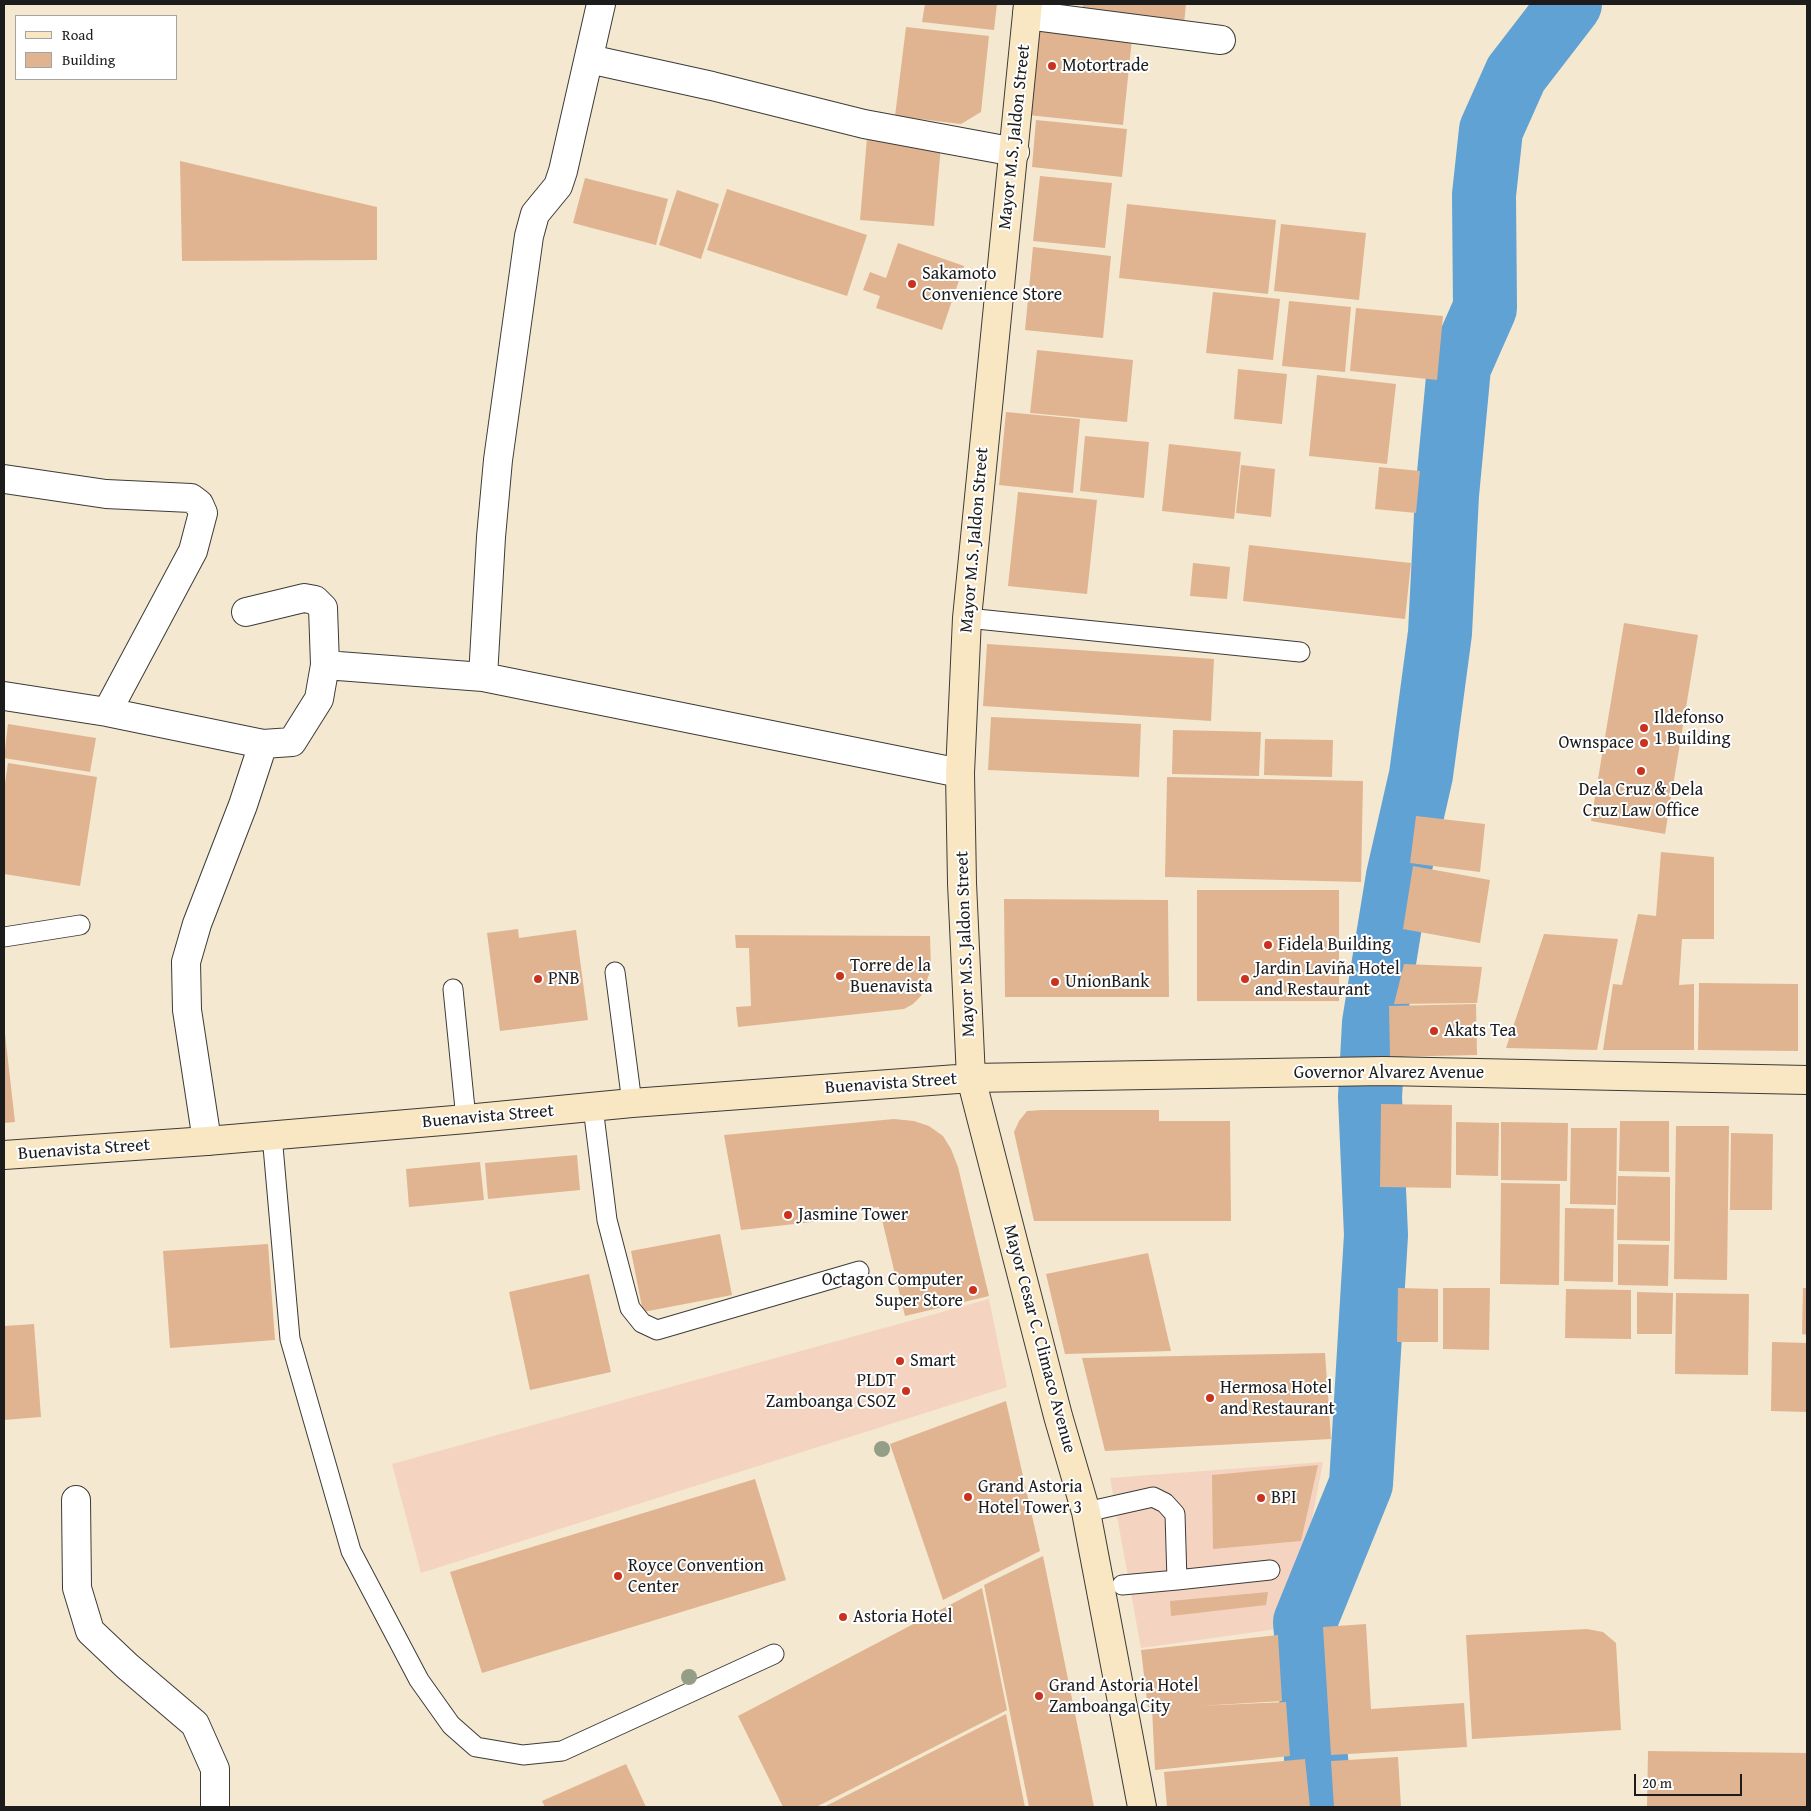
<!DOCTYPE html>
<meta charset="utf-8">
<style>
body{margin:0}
#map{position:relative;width:1811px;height:1811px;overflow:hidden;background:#f4e8d0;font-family:"Gentium Book Plus",serif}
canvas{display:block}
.frame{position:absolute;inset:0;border:5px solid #1c1c1c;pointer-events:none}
.legend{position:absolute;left:15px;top:15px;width:162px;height:65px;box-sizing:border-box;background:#fff;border:1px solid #a4a4a4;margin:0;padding:6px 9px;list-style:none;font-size:15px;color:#1c1c1c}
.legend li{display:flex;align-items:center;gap:10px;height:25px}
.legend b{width:25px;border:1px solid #a4a4a4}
.scale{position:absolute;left:1634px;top:1774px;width:108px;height:22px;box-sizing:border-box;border:2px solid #1c1c1c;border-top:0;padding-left:6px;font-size:15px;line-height:18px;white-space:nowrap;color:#1c1c1c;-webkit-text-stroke:4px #fff;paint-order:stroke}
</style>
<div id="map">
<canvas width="1811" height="1811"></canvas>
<div class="frame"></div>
<ul class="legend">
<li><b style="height:6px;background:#f9e7c3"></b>Road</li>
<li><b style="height:14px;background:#e0b490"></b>Building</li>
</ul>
<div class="scale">20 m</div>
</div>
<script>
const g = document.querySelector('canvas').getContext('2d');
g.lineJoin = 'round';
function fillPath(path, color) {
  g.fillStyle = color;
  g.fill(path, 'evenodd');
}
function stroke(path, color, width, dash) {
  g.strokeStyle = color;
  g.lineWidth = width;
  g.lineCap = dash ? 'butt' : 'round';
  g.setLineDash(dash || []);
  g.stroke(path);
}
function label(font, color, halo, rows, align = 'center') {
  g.font = font + ' "Gentium Book Plus",serif';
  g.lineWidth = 4;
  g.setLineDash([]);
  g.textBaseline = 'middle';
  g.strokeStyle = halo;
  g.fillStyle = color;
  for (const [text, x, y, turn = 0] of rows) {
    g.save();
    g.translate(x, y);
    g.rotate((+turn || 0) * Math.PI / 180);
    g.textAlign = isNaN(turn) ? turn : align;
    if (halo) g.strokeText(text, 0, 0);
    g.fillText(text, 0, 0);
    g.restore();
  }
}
const built = new Path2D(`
 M989 1299 1007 1387 421 1573 392 1464Z
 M1323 1462 1291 1627 1141 1648 1110 1478Z`);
const river = new Path2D(`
 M1320 1807 1305 1622 1361 1484 1376 1235 1370 1097 1374 1023 1398 876 1421 775 1440 633 1447 495 1459 367 1485 308 1484 195 1491 130 1516 74 1570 4`);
const building = new Path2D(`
 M925 4H997L994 30 922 22Z
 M1083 4H1186L1184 24 1082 12Z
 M906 27 989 36 981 112 961 124 895 116Z
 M1036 29 1132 39 1123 125 1028 115Z
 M1036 120 1127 129 1122 177 1032 167Z
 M867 138 941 145 934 226 860 220Z
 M180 161 377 207V260L182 261Z
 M1040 176 1112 183 1105 248 1033 241Z
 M585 178 668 199 656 245 573 223Z
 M727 189 867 235 847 296 707 250Z
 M677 190 719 204 701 259 659 245Z
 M1127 204 1276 220 1268 294 1119 278Z
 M1281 224 1366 233 1359 300 1274 291Z
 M898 243 964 266 942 330 876 308 880 296 863 290 870 272 886 278Z
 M1033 247 1111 256 1103 338 1025 330Z
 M1213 292 1280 299 1273 360 1206 353Z
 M1289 301 1351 307 1345 372 1282 366Z
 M1356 308 1443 316 1437 380 1350 371Z
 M1037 350 1133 360 1127 422 1030 413Z
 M1238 369 1287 374 1282 424 1234 419Z
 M1317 375 1396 384 1387 464 1309 456Z
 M1006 412 1080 419 1073 493 999 485Z
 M1085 436 1149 442 1144 498 1080 491Z
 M1169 444 1241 452 1234 519 1162 511Z
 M1241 465 1275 469 1271 517 1236 513Z
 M1379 467 1420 471 1416 513 1375 509Z
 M1018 492 1097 500 1087 594 1008 586Z
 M1249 545 1411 563 1405 619 1243 601Z
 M1193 563 1230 567 1227 599 1190 596Z
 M1624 623 1698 635 1665 834 1591 821Z
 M987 644 1214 659 1211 721 983 706Z
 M991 717 1141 724 1139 777 988 770Z
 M8 724 96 738 90 772 4 758Z
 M1173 730 1261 732 1259 776 1172 774Z
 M1265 739 1333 740 1332 777 1264 775Z
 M8 763 97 777 80 886 4 874V790Z
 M1167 777 1363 781 1361 882 1165 877Z
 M1416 816 1485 824 1480 872 1410 863Z
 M1661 852 1714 857V939H1682L1679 985 1694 984V1050H1603L1613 984 1622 985 1638 914 1656 916Z
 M1413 866 1490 880 1480 943 1403 929Z
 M1197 890H1339V1001H1197Z
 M1004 899 1168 900 1169 997H1005Z
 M518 929 519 938 576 930 588 1020 500 1031 487 933Z
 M1544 934 1618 939 1597 1050 1506 1048Z
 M735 935 930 936 931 969 921 996 913 1004 904 1009 738 1027 736 1007 751 1006 749 948H736Z
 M1404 964 1482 967 1477 1003 1394 1004Z
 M1699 983 1798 984V1051L1698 1050Z
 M1476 1004 1477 1055 1390 1057 1389 1006Z
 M4 1034H5L15 1122 4 1123Z
 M1381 1104 1452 1105 1451 1188 1380 1187Z
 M1042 1110H1159V1121H1230L1231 1221H1034L1014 1132 1019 1121 1027 1111Z
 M894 1119 914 1121 929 1126 943 1136 951 1149 958 1167 989 1296 905 1316 879 1207 839 1211V1219L741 1230 724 1135Z
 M1620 1121H1669V1172L1619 1171Z
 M1456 1122 1499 1123 1498 1176 1456 1175Z
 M1501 1122 1568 1123 1567 1181 1501 1180Z
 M1676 1126H1729L1727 1280 1674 1279Z
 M1571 1128H1617L1616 1205 1570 1204Z
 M1731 1133 1773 1134 1772 1210H1730Z
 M577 1155 580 1190 488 1199 485 1163Z
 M480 1162 484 1200 409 1207 406 1169Z
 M1618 1176 1670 1177V1241L1617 1240Z
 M1501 1183 1560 1184 1559 1285 1500 1284Z
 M1565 1208 1614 1209 1613 1282 1564 1281Z
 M720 1234 732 1295 643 1312 631 1251Z
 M268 1244 275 1340 170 1348 163 1251Z
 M1618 1244 1669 1245 1668 1286 1618 1285Z
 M1148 1253 1171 1351 1065 1354 1046 1274Z
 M589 1274 611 1372 530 1390 509 1292Z
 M1398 1288 1438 1289V1342H1397Z
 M1443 1288H1490L1489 1350 1443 1349Z
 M1803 1288H1807V1335L1802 1334Z
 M1566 1289 1631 1290V1339L1565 1338Z
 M1637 1292 1673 1293 1672 1334H1637Z
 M1676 1293 1749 1294 1748 1375 1675 1374Z
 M34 1324 41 1417 4 1420V1326Z
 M1772 1342 1807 1343V1412L1771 1411Z
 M1325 1353 1331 1439 1105 1451 1082 1358Z
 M1006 1401 1040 1551 943 1600 890 1444Z
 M1318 1465 1301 1541 1213 1549 1212 1475Z
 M755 1479 786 1580 482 1673 450 1572Z
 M1043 1556 1094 1807H1029L984 1585Z
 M982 1588 1007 1710 816 1807H783L738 1716Z
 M1268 1592 1266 1605 1171 1616 1170 1601Z
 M1366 1624 1371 1709 1464 1703 1467 1747 1331 1755 1323 1627Z
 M1587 1629 1603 1632 1616 1643 1621 1730 1472 1739 1466 1635Z
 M1278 1635 1282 1701 1198 1706 1286 1702 1290 1756 1155 1770 1152 1708H1148L1141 1650Z
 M1006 1714 1025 1807H824Z
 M1648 1751 1807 1753V1807H1647Z
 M1398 1757 1401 1807H1334L1331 1761Z
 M1305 1759 1310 1807H1167L1164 1772Z
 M626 1764 646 1807H545L542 1801Z`);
const service = new Path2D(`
 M967 618 1300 652
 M4 937 80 925
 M615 972 632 1103
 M453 989 466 1119
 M593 1107 607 1220 630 1308 642 1323 657 1330 859 1271
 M272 1135 290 1339 351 1551 419 1680 451 1725 476 1747 523 1755 562 1751 774 1654
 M1086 1512 1153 1497 1165 1503 1175 1514 1177 1580 1270 1570
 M1122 1585 1177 1580`);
const minor = new Path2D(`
 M1027 15 1221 40
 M589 59 712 86 864 124 1015 152
 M4 479 106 494 191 498 199 504 203 513 193 551 107 712
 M325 665 483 677 960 773
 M483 677 491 537 498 460 529 236 535 214 558 186 563 171 601 4
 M4 696 107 712 263 744
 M207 1141 187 1010 186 962 197 924 243 805 263 744 292 742 319 699 325 665 323 608 315 600 304 598 246 612
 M76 1500 77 1588 90 1631 127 1666 195 1724 215 1769V1807`);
const secondary = new Path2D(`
 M1028 4 967 618 960 773 962 883 971 1078 1058 1416 1086 1512 1142 1807
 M4 1155 207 1141 466 1119 632 1103 971 1078 1384 1071 1807 1080`);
const trees = [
 [882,1449],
 [689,1677]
];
const markers = [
 [1052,66,5,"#c8321e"],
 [912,284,5,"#c8321e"],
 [1644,728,5,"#c8321e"],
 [1644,743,5,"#c8321e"],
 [1641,771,5,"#c8321e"],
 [1268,945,5,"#c8321e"],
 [840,976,5,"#c8321e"],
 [538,979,5,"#c8321e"],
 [1245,979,5,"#c8321e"],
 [1055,982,5,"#c8321e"],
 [1434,1031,5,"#c8321e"],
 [788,1215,5,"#c8321e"],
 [973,1290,5,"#c8321e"],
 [900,1361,5,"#c8321e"],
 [906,1391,5,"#c8321e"],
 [1210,1398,5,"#c8321e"],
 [968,1497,5,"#c8321e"],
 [1261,1498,5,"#c8321e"],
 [618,1576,5,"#c8321e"],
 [843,1617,5,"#c8321e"],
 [1039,1696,5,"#c8321e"]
];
const poiNames = [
 ["Motortrade",1062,66],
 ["Sakamoto",922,274],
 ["Convenience Store",922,295],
 ["Ildefonso",1654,718],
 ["1 Building",1654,739],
 ["Ownspace",1634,743,"right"],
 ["Dela Cruz & Dela",1641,790,"center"],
 ["Cruz Law Office",1641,811,"center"],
 ["Fidela Building",1278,945],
 ["Torre de la",850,966],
 ["Buenavista",850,987],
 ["Jardin Laviña Hotel",1255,969],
 ["and Restaurant",1255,990],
 ["PNB",548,979],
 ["UnionBank",1065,982],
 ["Akats Tea",1444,1031],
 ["Jasmine Tower",798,1215],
 ["Octagon Computer",963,1280,"right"],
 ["Super Store",963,1301,"right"],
 ["Smart",910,1361],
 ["PLDT",896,1381,"right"],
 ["Zamboanga CSOZ",896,1402,"right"],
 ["Hermosa Hotel",1220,1388],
 ["and Restaurant",1220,1409],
 ["Grand Astoria",978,1487],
 ["Hotel Tower 3",978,1508],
 ["BPI",1271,1498],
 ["Royce Convention",628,1566],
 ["Center",628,1587],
 ["Astoria Hotel",853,1617],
 ["Grand Astoria Hotel",1049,1686],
 ["Zamboanga City",1049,1707]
];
const streetNames = [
 ["Mayor M.S. Jaldon Street",1015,137,-84],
 ["Mayor M.S. Jaldon Street",975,540,-85],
 ["Mayor M.S. Jaldon Street",966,944,-92],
 ["Governor Alvarez Avenue",1389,1073],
 ["Buenavista Street",891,1084,-4],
 ["Buenavista Street",488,1117,-5],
 ["Buenavista Street",84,1150,-4],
 ["Mayor Cesar C. Climaco Avenue",1039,1339,75]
];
fillPath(built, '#f5d3c1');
stroke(river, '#60a2d4', 64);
fillPath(building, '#e0b490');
stroke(service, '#3c3b37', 21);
stroke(minor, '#3c3b37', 30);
stroke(secondary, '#3c3b37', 30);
stroke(service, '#fff', 19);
stroke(minor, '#fff', 28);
stroke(secondary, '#f9e7c3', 28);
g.fillStyle = '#949d85';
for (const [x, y] of trees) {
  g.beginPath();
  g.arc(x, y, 8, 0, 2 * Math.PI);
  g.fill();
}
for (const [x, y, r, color] of markers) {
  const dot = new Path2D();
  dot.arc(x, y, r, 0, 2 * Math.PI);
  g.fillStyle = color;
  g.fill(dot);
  stroke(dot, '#fff', 2);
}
label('18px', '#1c1c1c', '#fff', poiNames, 'left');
label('18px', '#1c1c1c', '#fff', streetNames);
</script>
